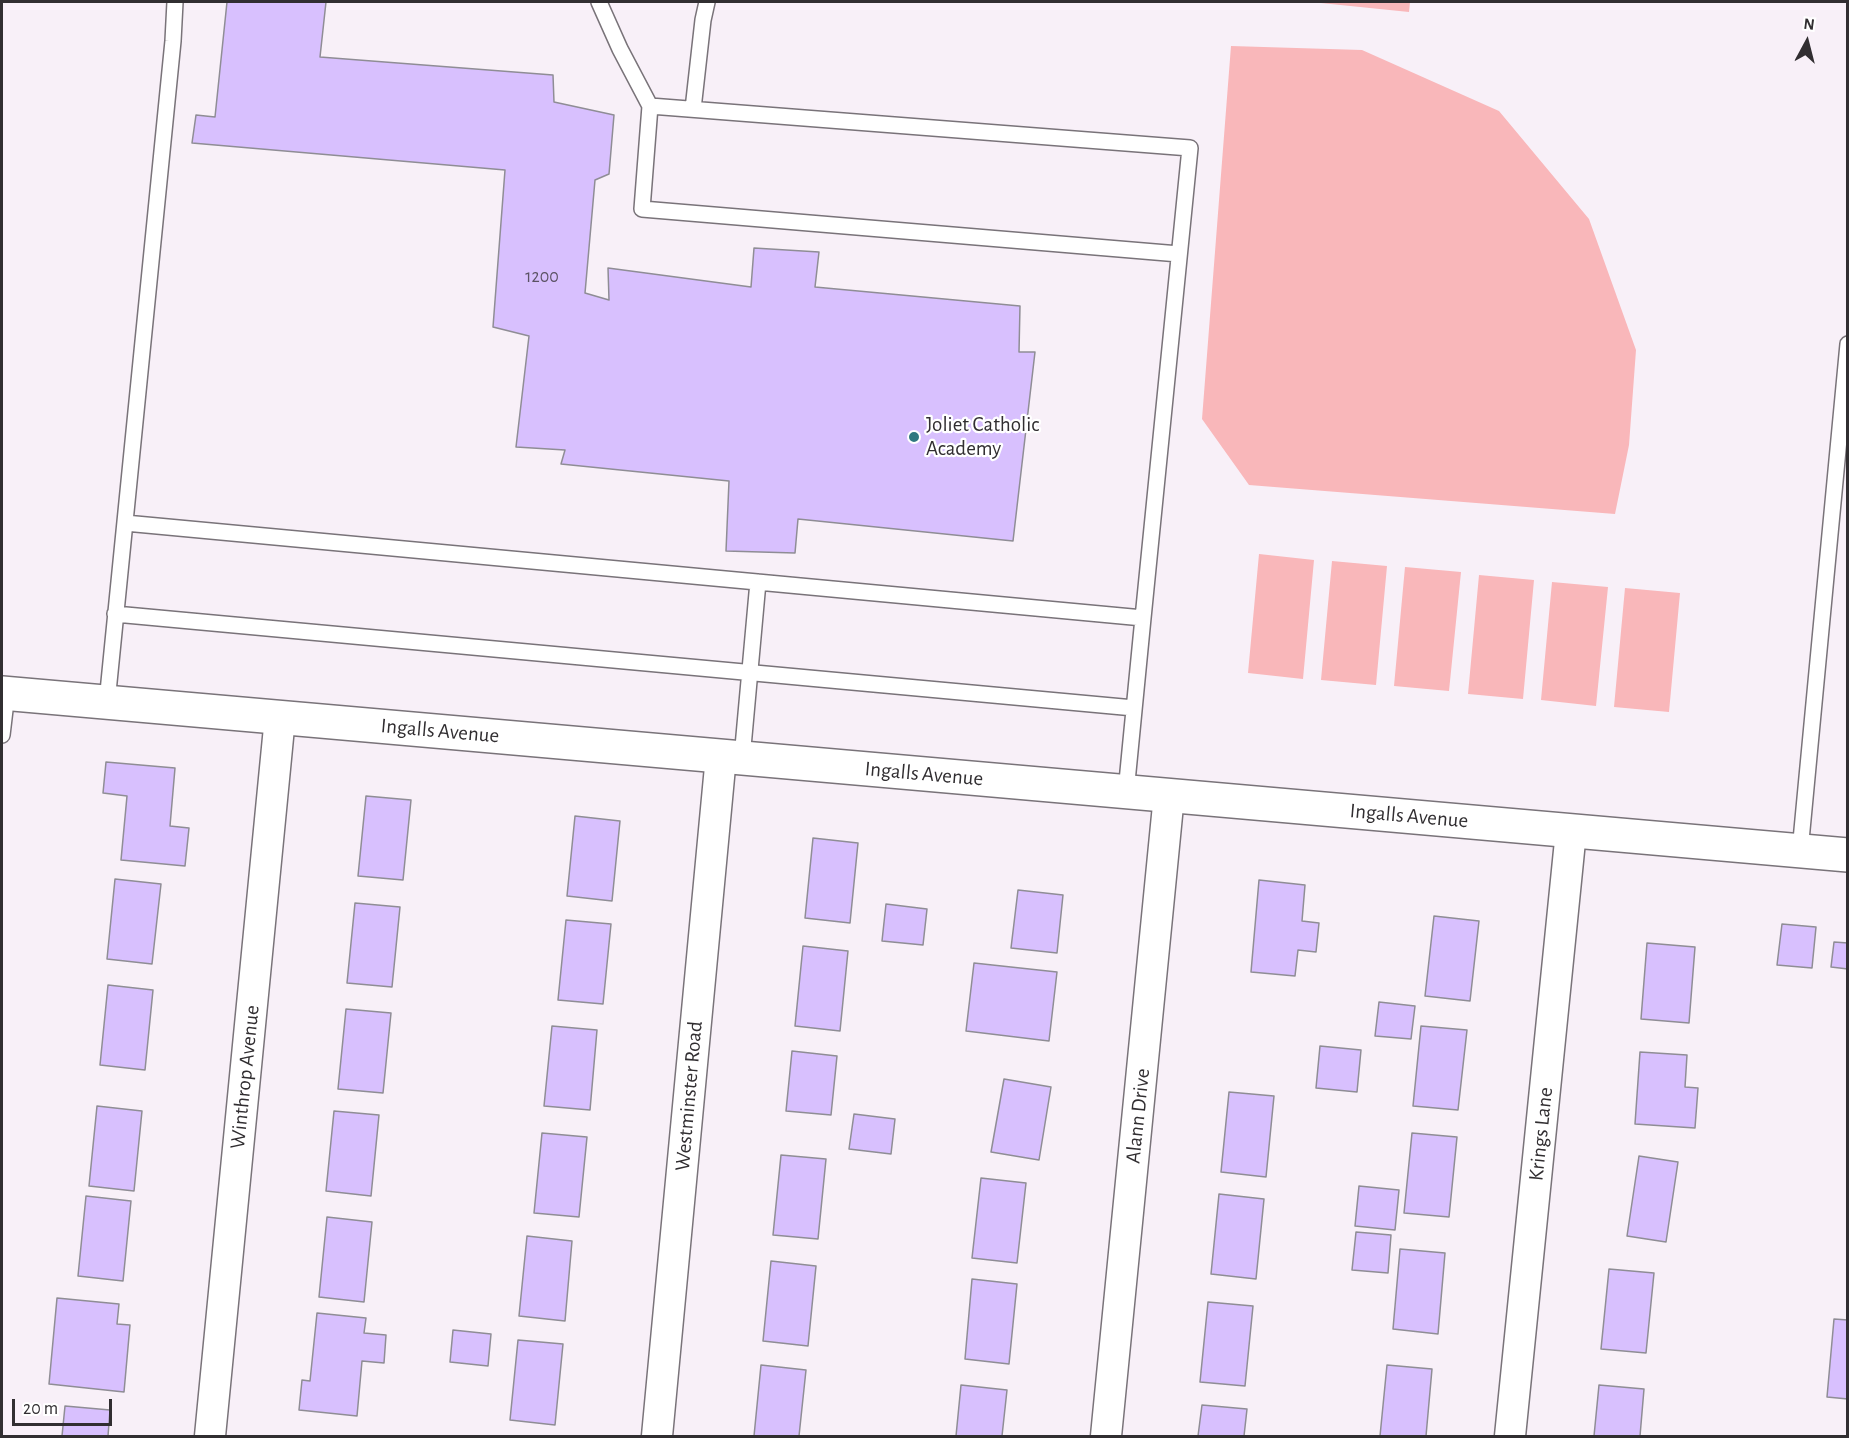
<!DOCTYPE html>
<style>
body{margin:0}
#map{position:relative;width:1849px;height:1438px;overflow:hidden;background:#f8f0f8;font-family:"Alegreya Sans",sans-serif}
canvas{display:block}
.frame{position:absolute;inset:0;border:3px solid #312e31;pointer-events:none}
.north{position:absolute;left:1777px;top:12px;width:60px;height:60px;-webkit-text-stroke:4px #fff;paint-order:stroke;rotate:7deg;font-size:16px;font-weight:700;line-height:24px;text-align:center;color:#312e31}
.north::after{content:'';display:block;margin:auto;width:21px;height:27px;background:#312e31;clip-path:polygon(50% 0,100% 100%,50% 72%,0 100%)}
.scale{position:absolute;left:12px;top:1399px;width:100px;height:27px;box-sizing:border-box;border:3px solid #312e31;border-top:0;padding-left:8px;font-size:18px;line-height:21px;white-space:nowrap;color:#312e31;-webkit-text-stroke:4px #fff;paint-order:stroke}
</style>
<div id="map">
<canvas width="1849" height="1438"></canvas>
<div class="frame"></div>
<div class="north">N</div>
<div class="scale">20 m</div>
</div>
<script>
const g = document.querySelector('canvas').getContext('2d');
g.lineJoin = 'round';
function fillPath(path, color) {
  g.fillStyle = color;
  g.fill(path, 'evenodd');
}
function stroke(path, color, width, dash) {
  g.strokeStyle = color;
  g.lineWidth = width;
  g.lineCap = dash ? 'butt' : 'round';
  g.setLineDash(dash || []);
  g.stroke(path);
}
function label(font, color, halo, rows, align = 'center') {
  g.font = font + ' "Alegreya Sans",sans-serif';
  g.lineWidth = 4.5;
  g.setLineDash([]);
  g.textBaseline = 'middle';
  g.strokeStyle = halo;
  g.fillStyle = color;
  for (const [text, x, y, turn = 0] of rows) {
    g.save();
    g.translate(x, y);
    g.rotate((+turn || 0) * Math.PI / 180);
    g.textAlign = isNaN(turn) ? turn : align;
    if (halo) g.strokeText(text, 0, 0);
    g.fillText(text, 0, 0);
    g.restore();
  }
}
const green = new Path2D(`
 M1311 2H1410L1409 12Z
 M1231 46 1362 50 1499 111 1589 219 1636 350 1629 445 1615 514 1249 485 1202 419Z
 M1259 554 1314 560 1303 679 1248 673Z
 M1332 561 1387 566 1376 685 1321 680Z
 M1405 567 1461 572 1449 691 1394 686Z
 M1479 575 1534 580 1523 699 1468 694Z
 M1552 582 1608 587 1596 706 1541 700Z
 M1625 588 1680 593 1669 712 1614 707Z`);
const building = new Path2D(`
 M227 2H326L320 57 553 75 554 102 614 115 609 174 595 180 585 293 609 300 608 268 751 287 754 248 819 252 815 287 1020 306 1019 352H1035L1013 541 798 519 795 553 726 551 729 481 561 464 565 450 516 447 529 336 493 327 505 170 192 143 196 115 215 117Z
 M106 762 175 768 170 826 189 828 185 866 121 860 127 796 103 793Z
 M366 796 411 800 403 880 358 876Z
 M575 816 620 821 612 901 567 896Z
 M813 838 858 843 850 923 805 918Z
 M115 879 161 884 152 964 107 959Z
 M1259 880 1305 885 1302 921 1319 923 1316 952 1298 950 1295 976 1251 972Z
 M1018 890 1063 895 1057 953 1011 948Z
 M355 903 400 907 392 987 347 983Z
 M886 904 927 909 923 945 882 941Z
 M1434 916 1479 921 1470 1001 1425 996Z
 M566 920 611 924 603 1004 558 1000Z
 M1782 924 1816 927 1812 968 1777 965Z
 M1834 942 1848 943V969L1831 967Z
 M1647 943 1695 947 1689 1023 1641 1019Z
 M803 946 848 951 840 1031 795 1026Z
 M974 963 1057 972 1049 1041 966 1031Z
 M108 985 153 990 145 1070 100 1065Z
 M1379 1002 1415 1006 1411 1039 1375 1036Z
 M346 1009 391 1013 383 1093 338 1089Z
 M552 1026 597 1030 590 1110 544 1106Z
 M1421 1026 1467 1030 1458 1110 1413 1106Z
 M1320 1046 1361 1050 1357 1092 1316 1088Z
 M792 1051 837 1056 831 1115 786 1111Z
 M1640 1052 1687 1055 1685 1087 1698 1088 1695 1128 1635 1124Z
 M1004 1079 1051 1087 1039 1160 991 1152Z
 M1229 1092 1274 1096 1266 1177 1221 1172Z
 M97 1106 142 1111 134 1191 89 1186Z
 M334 1111 379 1115 371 1196 326 1191Z
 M854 1114 895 1119 891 1154 849 1149Z
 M542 1133 587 1137 579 1217 534 1213Z
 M1412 1133 1457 1137 1449 1217 1404 1213Z
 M781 1155 826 1159 818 1239 773 1235Z
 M1639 1156 1678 1162 1666 1242 1627 1236Z
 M981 1178 1026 1183 1017 1263 972 1258Z
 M1359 1186 1399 1190 1395 1230 1355 1226Z
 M1219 1194 1264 1199 1256 1279 1211 1274Z
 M86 1196 131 1201 123 1281 78 1276Z
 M327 1217 372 1222 364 1302 319 1297Z
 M1356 1232 1391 1235 1388 1273 1352 1270Z
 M527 1236 572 1241 565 1321 519 1316Z
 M1400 1249 1445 1253 1438 1334 1393 1329Z
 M771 1261 816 1266 808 1346 763 1341Z
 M1609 1269 1654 1273 1646 1353 1601 1349Z
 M972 1279 1017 1284 1009 1364 965 1359Z
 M57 1298 119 1304 117 1324 130 1325 124 1392 49 1384Z
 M1208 1302 1253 1306 1245 1386 1200 1382Z
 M317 1313 366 1318 364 1333 386 1335 384 1363 362 1361 357 1416 299 1410 302 1380 310 1381Z
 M1834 1319 1848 1320V1399L1827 1397Z
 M453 1330 491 1334 488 1366 450 1362Z
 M518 1340 563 1344 555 1425 510 1420Z
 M761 1365 806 1370 799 1436H754Z
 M1387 1365 1432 1369 1426 1436H1380Z
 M961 1385 1007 1390 1002 1436H956Z
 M1599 1385 1644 1389 1640 1436H1594Z
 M1202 1405 1247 1409 1244 1436H1198Z
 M65 1406 110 1410 108 1436H62Z`);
const service = new Path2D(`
 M599 2 620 49 650 106 1190 148 1143 618
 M650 106 642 209 1179 254
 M693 109 703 20 707 2
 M125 523 1143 618 1126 792
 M115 614 1134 708
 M107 702 173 41 175 2
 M2 735 7 693
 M742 758 758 582
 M1800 851 1848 344`);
const minor = new Path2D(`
 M210 1436 280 717
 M657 1436 721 756
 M1106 1436 1169 795
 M1510 1436 1571 831`);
const tertiary = new Path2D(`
 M2 693 1848 855`);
const markers = [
 [914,437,6,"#2f787f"]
];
const numberNames = [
 ["1200",542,277]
];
const poiNames = [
 ["Joliet Catholic",926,425],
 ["Academy",926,449]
];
const streetNames = [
 ["Ingalls Avenue",440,731,5],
 ["Ingalls Avenue",924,774,5],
 ["Ingalls Avenue",1409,816,5],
 ["Winthrop Avenue",245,1077,-84],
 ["Westminster Road",689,1096,-85],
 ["Alann Drive",1138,1116,-84],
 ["Krings Lane",1541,1134,-84]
];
fillPath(green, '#f9b7ba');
fillPath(building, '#d8c0fe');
stroke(building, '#8f8d95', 1.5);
stroke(service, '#797379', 18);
stroke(minor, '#797379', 33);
stroke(tertiary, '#797379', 36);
stroke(service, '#fff', 15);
stroke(minor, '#fff', 30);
stroke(tertiary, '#fff', 33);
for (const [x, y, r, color] of markers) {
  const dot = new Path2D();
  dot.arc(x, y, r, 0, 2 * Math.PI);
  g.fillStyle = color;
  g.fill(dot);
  stroke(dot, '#fff', 2);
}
label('18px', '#5b5264', null, numberNames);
label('21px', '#312e31', '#fff', poiNames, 'left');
label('21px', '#312e31', '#fff', streetNames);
</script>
